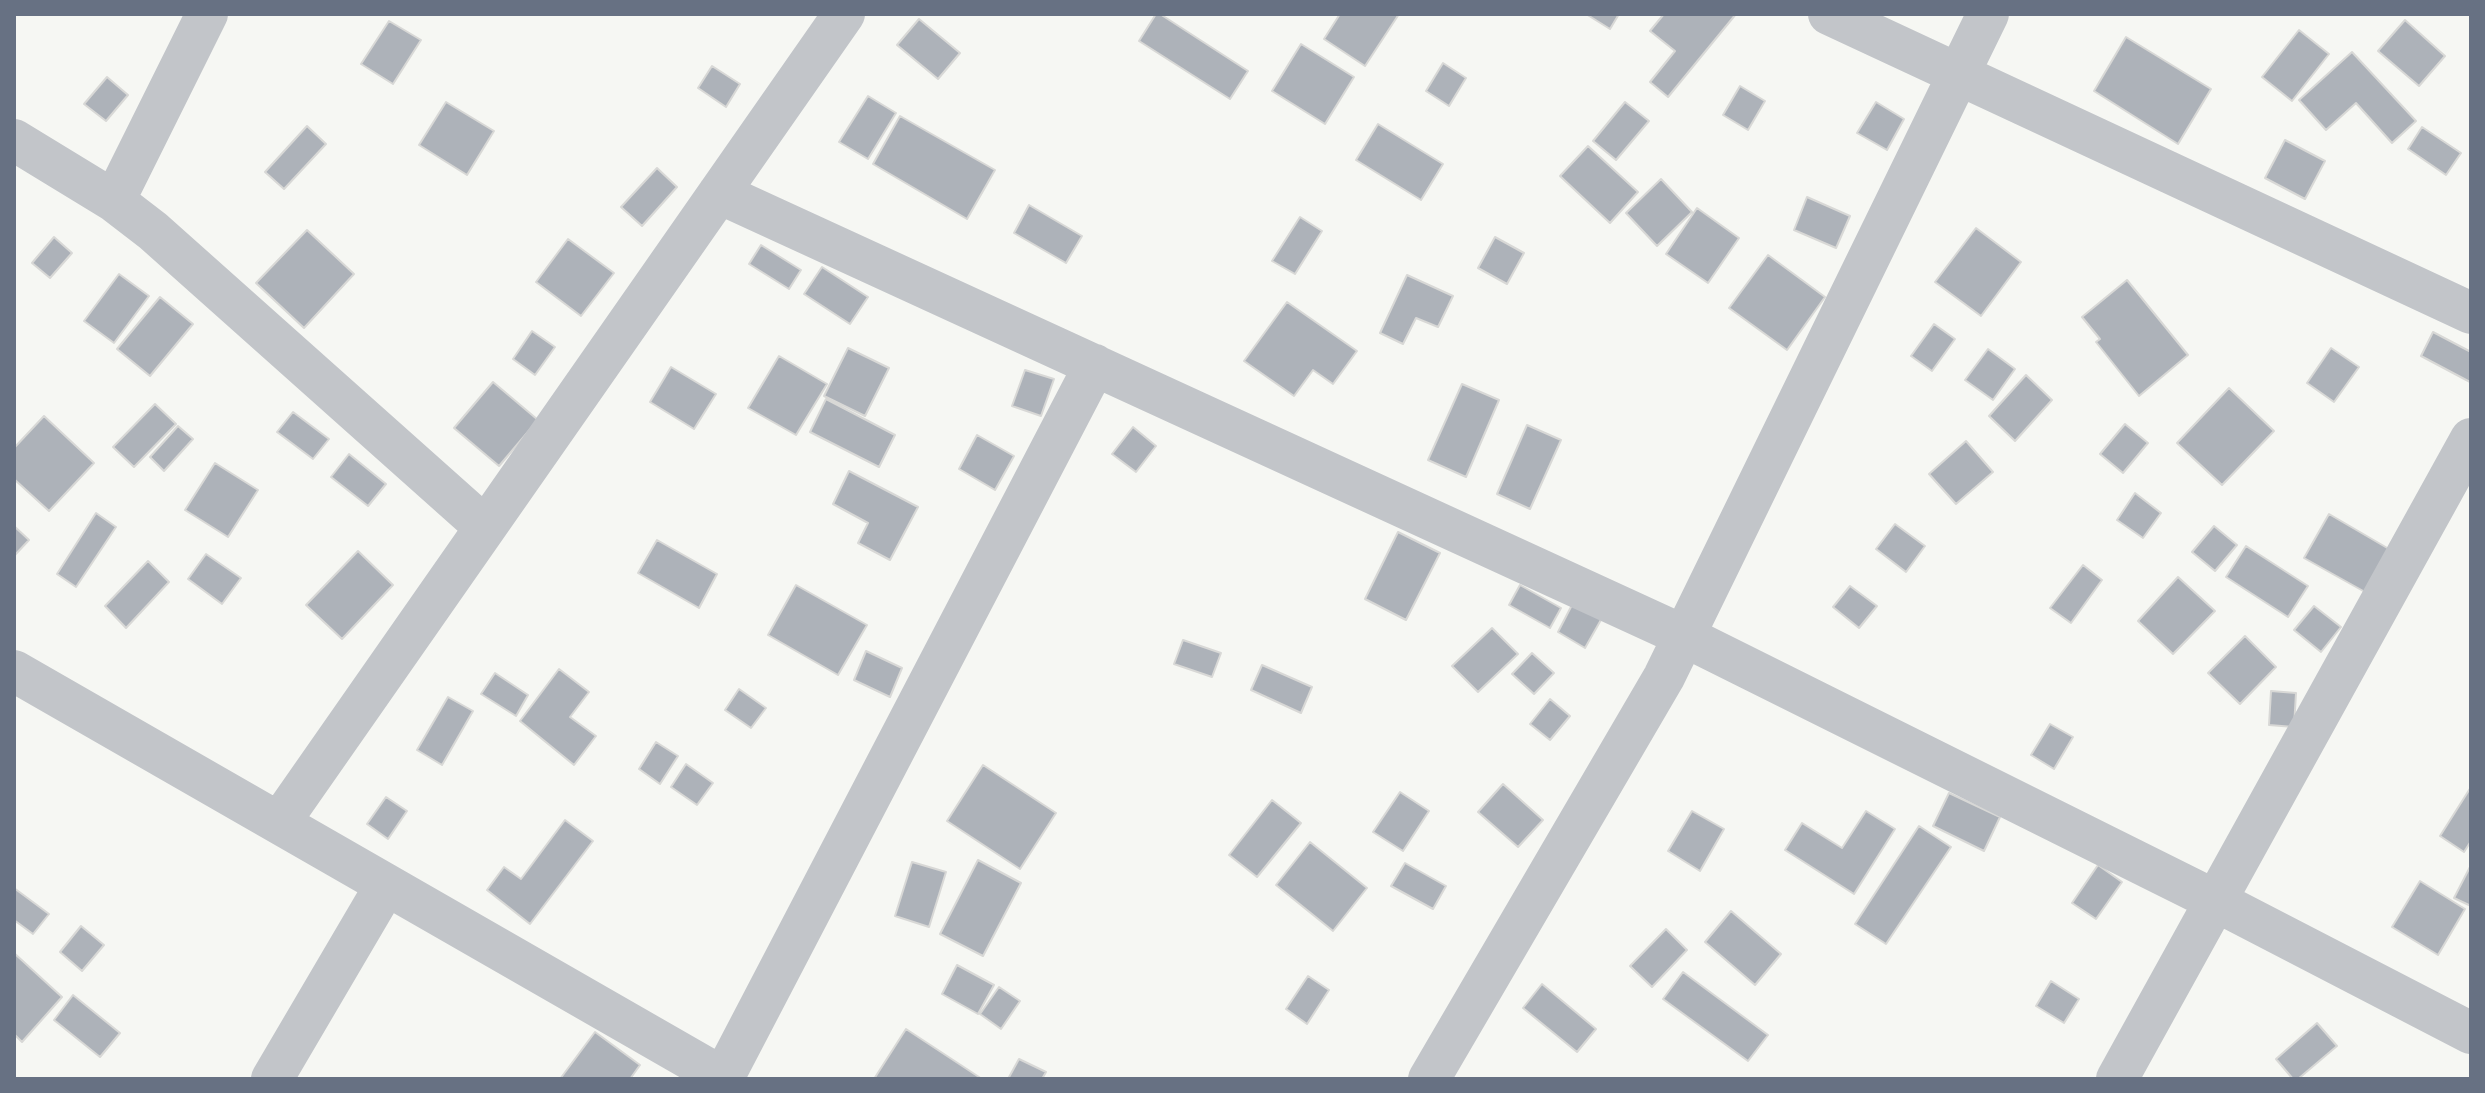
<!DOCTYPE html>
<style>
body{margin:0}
#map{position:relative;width:2485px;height:1093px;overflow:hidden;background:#f6f7f3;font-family:"IBM Plex Sans",sans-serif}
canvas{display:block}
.frame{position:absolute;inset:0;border:16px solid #677183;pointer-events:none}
</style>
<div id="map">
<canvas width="2485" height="1093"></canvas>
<div class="frame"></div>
</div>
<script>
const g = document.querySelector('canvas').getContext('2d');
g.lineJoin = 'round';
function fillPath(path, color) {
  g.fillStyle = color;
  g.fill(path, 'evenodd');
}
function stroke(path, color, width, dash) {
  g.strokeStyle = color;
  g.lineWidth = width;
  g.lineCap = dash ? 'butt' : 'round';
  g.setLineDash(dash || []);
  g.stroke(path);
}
const building = new Path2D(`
 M1156 14H1160L1248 71 1230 99 1139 41Z
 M1340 14H1399L1365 66 1324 39Z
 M1586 14H1619L1610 29Z
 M1664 14H1736L1668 97 1650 82 1675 51 1650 31Z
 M919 19 960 53 938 79 897 45Z
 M2405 20 2445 56 2419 86 2378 51Z
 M389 21 421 40 393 84 361 64Z
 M2299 30 2329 54 2292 101 2262 77Z
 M2126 37 2211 89 2178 144 2094 91Z
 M1301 44 1354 77 1325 124 1272 91Z
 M2352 52 2416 121 2392 143 2356 103 2326 130 2299 100Z
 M1443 63 1466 78 1449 106 1426 91Z
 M712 66 740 84 726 107 698 88Z
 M107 77 128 95 106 121 84 104Z
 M1740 86 1765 101 1748 130 1723 115Z
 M868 96 896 113 868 159 839 142Z
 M446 102 494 131 467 175 419 145Z
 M1625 102 1649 121 1616 160 1593 141Z
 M1876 102 1904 119 1887 150 1857 133Z
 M900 116 995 170 967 219 873 164Z
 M1378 124 1443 164 1421 200 1356 160Z
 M307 126 326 144 284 189 265 172Z
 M2422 127 2461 153 2446 175 2408 149Z
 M2285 140 2325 161 2305 199 2265 178Z
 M1588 146 1638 192 1610 223 1560 176Z
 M657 168 677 187 642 226 621 207Z
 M1661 179 1692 212 1657 246 1626 213Z
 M1807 197 1850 216 1836 248 1794 230Z
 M1029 205 1082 236 1066 263 1014 233Z
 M1697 208 1739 238 1708 283 1666 254Z
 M1300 217 1322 231 1295 274 1272 261Z
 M1976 228 2021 262 1981 316 1935 282Z
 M307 230 354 274 304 328 256 283Z
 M54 237 72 253 50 278 32 263Z
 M1495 237 1524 253 1507 284 1478 268Z
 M568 239 614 273 581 316 536 282Z
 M761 245 801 270 789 289 749 264Z
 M1768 255 1825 297 1787 350 1729 308Z
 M822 267 868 297 850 324 804 294Z
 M119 274 149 296 114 343 84 321Z
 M1407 275 1453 296 1438 327 1416 318 1403 344 1380 333Z
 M2127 280 2188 355 2139 396 2096 342 2100 339 2082 317Z
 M160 297 193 324 150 376 117 349Z
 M1287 302 1357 351 1333 384 1313 370 1294 396 1244 361Z
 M1934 324 1955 339 1932 371 1911 356Z
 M532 331 555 347 535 375 513 359Z
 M2433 332 2471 352 2470 382 2421 356Z
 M848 348 889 368 865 416 824 396Z
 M2331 348 2359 367 2334 402 2307 383Z
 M1988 349 2015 369 1993 400 1965 380Z
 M779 356 827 384 796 435 748 408Z
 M671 367 716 394 694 429 650 402Z
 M1025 370 1054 379 1041 416 1012 406Z
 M2026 375 2052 400 2015 441 1989 416Z
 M493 382 538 420 499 466 454 428Z
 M1462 384 1499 400 1466 477 1428 460Z
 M2229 388 2274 431 2222 485 2177 443Z
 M826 399 895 435 879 467 810 432Z
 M155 404 176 424 134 467 113 447Z
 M293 412 329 439 313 459 277 432Z
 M44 416 94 463 49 511 14 479V448Z
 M2125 424 2148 443 2123 473 2100 454Z
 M1527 425 1561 440 1530 509 1497 494Z
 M178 426 193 439 164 471 150 457Z
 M1133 427 1156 446 1136 472 1112 454Z
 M977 435 1014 456 995 490 959 469Z
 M1966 441 1993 472 1956 504 1929 474Z
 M349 454 386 484 368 506 331 477Z
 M215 463 258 490 228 537 185 510Z
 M849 471 918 507 890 560 858 543 868 523 833 504Z
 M2135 493 2161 513 2143 538 2117 520Z
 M96 513 116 527 76 587 57 574Z
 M2329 514 2389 549 2365 592 2304 558Z
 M1895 524 1925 546 1906 572 1876 549Z
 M14 526 29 540 14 556Z
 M2214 526 2237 545 2215 571 2192 552Z
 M1398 532 1440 553 1406 620 1365 599Z
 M657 540 717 574 699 608 638 573Z
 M2246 546 2308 586 2288 617 2226 577Z
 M358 551 393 585 342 639 306 605Z
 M206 554 241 578 222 604 188 579Z
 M148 561 169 582 126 628 105 606Z
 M2083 565 2102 580 2071 623 2050 608Z
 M2178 577 2215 611 2173 654 2138 621Z
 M796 585 867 625 838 675 768 635Z
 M1520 585 1561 608 1550 628 1509 605Z
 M1850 586 1877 606 1859 628 1833 607Z
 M1573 603 1602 618 1585 648 1558 632Z
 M2314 606 2341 627 2321 652 2294 630Z
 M1492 628 1518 654 1478 692 1452 666Z
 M2245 636 2276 667 2240 704 2208 673Z
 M1183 640 1221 653 1212 677 1174 664Z
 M866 651 902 668 890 697 854 680Z
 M1532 653 1554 673 1534 694 1512 674Z
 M1262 665 1312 687 1301 713 1251 690Z
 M559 669 589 692 570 717 596 736 574 765 520 721Z
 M495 673 528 695 516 716 481 694Z
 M739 689 766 708 751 728 725 710Z
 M2271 691 2296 693 2294 727 2269 725Z
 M448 697 473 711 442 765 417 750Z
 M1550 699 1570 716 1550 740 1530 724Z
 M2050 724 2073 737 2054 769 2031 755Z
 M656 742 678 756 660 784 639 769Z
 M686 764 713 783 697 805 671 787Z
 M983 765 1056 813 1020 869 947 821Z
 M1503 784 1543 820 1518 847 1478 812Z
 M2471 787V841L2464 852 2440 836Z
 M1400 792 1429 811 1403 851 1373 832Z
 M1949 793 2000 817 1984 851 1933 826Z
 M386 797 407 811 388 839 367 824Z
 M1272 800 1301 823 1257 877 1229 855Z
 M1692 811 1724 829 1700 871 1668 851Z
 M1866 811 1895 829 1854 894 1785 850 1802 823 1842 848Z
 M565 820 593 841 530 924 487 890 504 867 521 879Z
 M1919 826 1951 847 1886 944 1855 924Z
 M1310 842 1367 888 1333 931 1276 885Z
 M978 860 1021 883 983 956 940 934Z
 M912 862 946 872 929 927 895 916Z
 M1405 863 1446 886 1433 909 1391 886Z
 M2098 865 2122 882 2096 919 2072 903Z
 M2471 865V906L2454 898Z
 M2420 881 2465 909 2438 955 2392 927Z
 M14 888 49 914 33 934 14 920Z
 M1731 911 1781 954 1755 985 1705 942Z
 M81 926 104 945 82 971 60 952Z
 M1666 929 1687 950 1652 987 1630 966Z
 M14 953 62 997 22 1042 14 1034Z
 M957 965 994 985 978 1014 942 994Z
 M1683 972 1768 1035 1748 1061 1663 999Z
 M1308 976 1329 990 1307 1024 1286 1009Z
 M2051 981 2079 999 2064 1023 2036 1006Z
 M1542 984 1596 1029 1577 1052 1523 1008Z
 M999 987 1020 1001 1001 1029 980 1014Z
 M73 995 120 1033 100 1057 54 1020Z
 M2317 1023 2337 1046 2298 1079H2293L2276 1059Z
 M906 1029 982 1079H874Z
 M595 1032 640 1065 630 1079H560Z
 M1019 1059 1046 1072 1042 1079H1008Z`);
const minor = new Path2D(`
 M1829 14 2471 313
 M14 140 114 201 153 231 485 527
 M719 193 1684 636 2216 901 2471 1033
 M114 201 207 14
 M14 671 725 1079
 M279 823 844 14
 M723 1078 1095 365
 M272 1079 386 885
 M1429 1079 1664 677 1988 14
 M2117 1079 2471 439`);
fillPath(building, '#adb2b9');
stroke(building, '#d8d8d6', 2);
stroke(minor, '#c2c5c9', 42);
</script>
